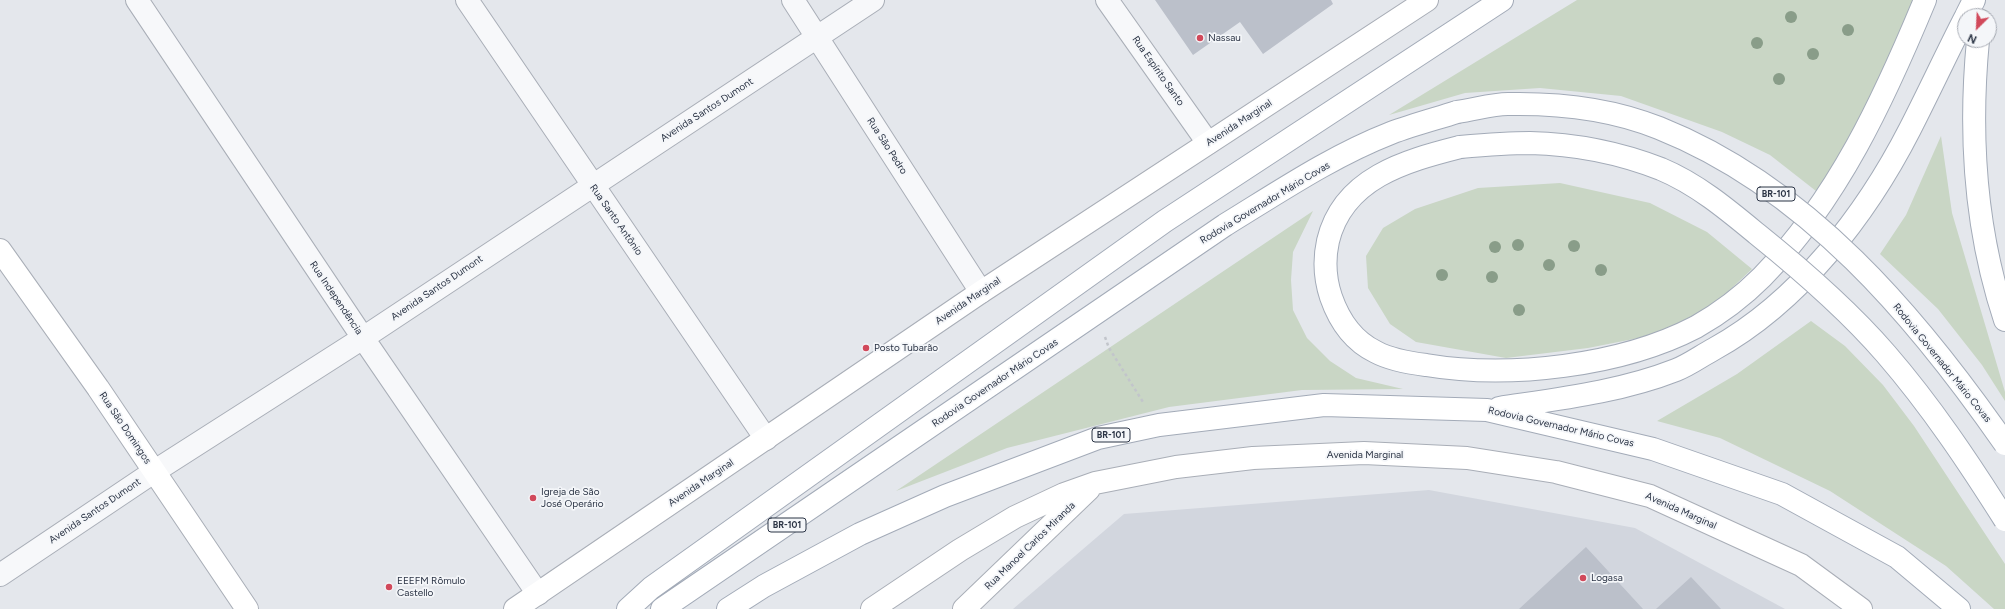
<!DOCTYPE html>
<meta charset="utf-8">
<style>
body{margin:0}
#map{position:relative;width:2005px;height:609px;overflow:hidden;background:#e4e7ec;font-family:Figtree,sans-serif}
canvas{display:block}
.north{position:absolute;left:1957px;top:8px;width:40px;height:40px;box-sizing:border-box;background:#f4f6f9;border:1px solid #a4a8b1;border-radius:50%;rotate:204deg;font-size:11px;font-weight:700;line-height:16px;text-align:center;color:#2b3445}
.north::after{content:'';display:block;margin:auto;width:14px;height:18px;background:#d1495b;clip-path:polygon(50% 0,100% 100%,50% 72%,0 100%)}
</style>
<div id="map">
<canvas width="2005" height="609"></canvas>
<div class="north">N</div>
</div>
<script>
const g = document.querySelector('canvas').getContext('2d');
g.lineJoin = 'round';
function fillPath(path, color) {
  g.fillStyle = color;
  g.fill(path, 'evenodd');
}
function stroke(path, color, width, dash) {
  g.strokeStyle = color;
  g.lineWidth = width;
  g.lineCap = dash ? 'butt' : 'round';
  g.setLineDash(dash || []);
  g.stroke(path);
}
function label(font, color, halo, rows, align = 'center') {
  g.font = font + ' Figtree,sans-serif';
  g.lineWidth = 3.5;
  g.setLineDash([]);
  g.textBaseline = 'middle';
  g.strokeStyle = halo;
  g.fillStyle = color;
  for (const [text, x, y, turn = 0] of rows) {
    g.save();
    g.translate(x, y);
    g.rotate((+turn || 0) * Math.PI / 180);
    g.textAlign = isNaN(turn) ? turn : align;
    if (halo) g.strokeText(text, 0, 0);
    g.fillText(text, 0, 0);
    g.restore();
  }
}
const built = new Path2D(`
 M1429 490 1635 528 1785 609H1013L1124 514Z`);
const green = new Path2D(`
 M1577 0H1915L1839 168 1816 191 1770 155 1722 132 1621 96 1540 88 1465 93 1389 115Z
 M1941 136 1952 213 2005 392V401L1982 365 1938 309 1880 254 1906 215Z
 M1560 183 1650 203 1707 232 1752 269 1716 303 1659 334 1588 348 1506 358 1416 342 1390 324 1368 288 1366 256 1383 228 1415 209 1478 188Z
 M1313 211 1293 252 1291 280 1293 310 1307 338 1330 361 1356 378 1403 389 1302 390 1169 407 1007 448 896 491Z
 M1811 321 1845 346 1883 385 1914 426 2005 564V609H1994L1946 566 1830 491 1720 438 1657 421 1737 374Z`);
const building = new Path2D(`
 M1155 0H1331L1333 4 1263 54 1240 22 1193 55Z
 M1586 547 1643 609H1519Z
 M1691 577 1721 609H1656Z`);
const path = new Path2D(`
 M1105 337 1109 348 1143 402`);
const street = new Path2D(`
 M137 0 363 338 538 594
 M467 0 766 439
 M793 0 981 292
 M1107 0 1208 143
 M0 575 155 471 363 338 873 0`);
const secondary = new Path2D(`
 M0 250 98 388 247 609
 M515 609 981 292 1427 0
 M872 609 960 550 1015 517 1064 494 1095 483 1176 467 1253 458 1364 453 1467 458 1556 472 1650 496 1801 565 1861 609
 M964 609 1089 489`);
const primary = new Path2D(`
 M1966 16 1974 0
 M1978 40C1969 134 1975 230 2005 320
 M1460 147C1405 161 1343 178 1328 241 1324 259 1325 279 1331 297 1339 320 1353 341 1376 352 1391 360 1410 363 1426 365 1509 379 1621 366 1696 327 1719 314 1744 295 1762 277 1838 199 1884 99 1925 0
 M1499 408C1558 399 1620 392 1676 370 1689 365 1701 356 1714 349 1799 302 1866 215 1910 129 1929 92 1946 55 1965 18
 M628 609 651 588 1165 221 1502 0
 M662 609 1225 225C1279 192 1332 156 1391 133 1412 125 1435 119 1457 112
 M728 609 764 586 860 534 945 496 1098 438 1159 425 1324 405 1487 410 1653 449 1782 494 1897 557 1959 609`);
const primaryBridge = new Path2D(`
 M1457 112C1474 110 1491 104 1508 104 1558 103 1612 109 1659 128 1807 187 1916 316 2005 444
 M1460 147C1483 145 1507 143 1530 143 1574 144 1620 153 1661 169 1697 184 1728 210 1757 234 1803 271 1848 310 1886 354 1931 406 1969 463 2005 520`);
const trees = [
 [1791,17],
 [1848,30],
 [1757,43],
 [1813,54],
 [1779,79],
 [1518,245],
 [1574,246],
 [1495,247],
 [1549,265],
 [1601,270],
 [1442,275],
 [1492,277],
 [1519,310]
];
const markers = [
 [1200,38,4,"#d1495b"],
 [866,348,4,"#d1495b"],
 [533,498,4,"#d1495b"],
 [1583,578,4,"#d1495b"],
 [389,587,4,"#d1495b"]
];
const shields = [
 [1776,194,38],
 [1111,435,38],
 [787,525,38]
];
const shieldNames = [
 ["BR-101",1776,194],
 ["BR-101",1111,435],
 ["BR-101",787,525]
];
const poiNames = [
 ["Nassau",1208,38],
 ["Posto Tubarão",874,348],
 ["Igreja de São",541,492],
 ["José Operário",541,504],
 ["Logasa",1591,578],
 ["EEEFM Rômulo",397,581],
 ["Castello",397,593]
];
const streetNames = [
 ["Rua Espírito Santo",1158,71,55],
 ["Avenida Santos Dumont",707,110,-33],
 ["Avenida Marginal",1239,123,-33],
 ["Rua São Pedro",887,146,57],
 ["Rodovia Governador Mário Covas",1265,203,-31],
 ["Rua Santo Antônio",616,220,55],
 ["Avenida Santos Dumont",437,288,-34],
 ["Rua Independência",336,298,56],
 ["Avenida Marginal",968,301,-34],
 ["Rodovia Governador Mário Covas",1942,363,51],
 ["Rodovia Governador Mário Covas",995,383,-34],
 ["Rodovia Governador Mário Covas",1561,427,13],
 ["Rua São Domingos",125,428,56],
 ["Avenida Marginal",1365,455],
 ["Avenida Marginal",701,483,-34],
 ["Avenida Santos Dumont",95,511,-34],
 ["Avenida Marginal",1681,511,24],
 ["Rua Manoel Carlos Miranda",1030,546,-44]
];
fillPath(built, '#d2d6de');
fillPath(green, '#c9d6c5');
fillPath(building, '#bbc0ca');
stroke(street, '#a9aeb7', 24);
stroke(secondary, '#a9aeb7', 24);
stroke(primary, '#a3abb8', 24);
stroke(path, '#c2c5cb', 2.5, [3, 3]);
stroke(street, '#f7f8fa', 22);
stroke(secondary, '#fff', 22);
stroke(primary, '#fff', 22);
stroke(primaryBridge, '#a3abb8', 24, []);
stroke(primaryBridge, '#fff', 22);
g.fillStyle = '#899d89';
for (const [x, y] of trees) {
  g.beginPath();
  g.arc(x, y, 6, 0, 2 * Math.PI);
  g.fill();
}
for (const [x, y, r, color] of markers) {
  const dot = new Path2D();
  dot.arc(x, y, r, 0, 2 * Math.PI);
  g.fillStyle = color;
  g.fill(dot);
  stroke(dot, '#f4f6f9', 1.5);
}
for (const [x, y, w] of shields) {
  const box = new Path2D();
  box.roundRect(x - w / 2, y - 7, w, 14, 3);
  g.fillStyle = '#f4f6f9';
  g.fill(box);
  stroke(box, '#2b3445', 1);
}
label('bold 9px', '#2b3445', null, shieldNames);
label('10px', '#2b3445', '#f4f6f9', poiNames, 'left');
label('10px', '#2b3445', '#f4f6f9', streetNames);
</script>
